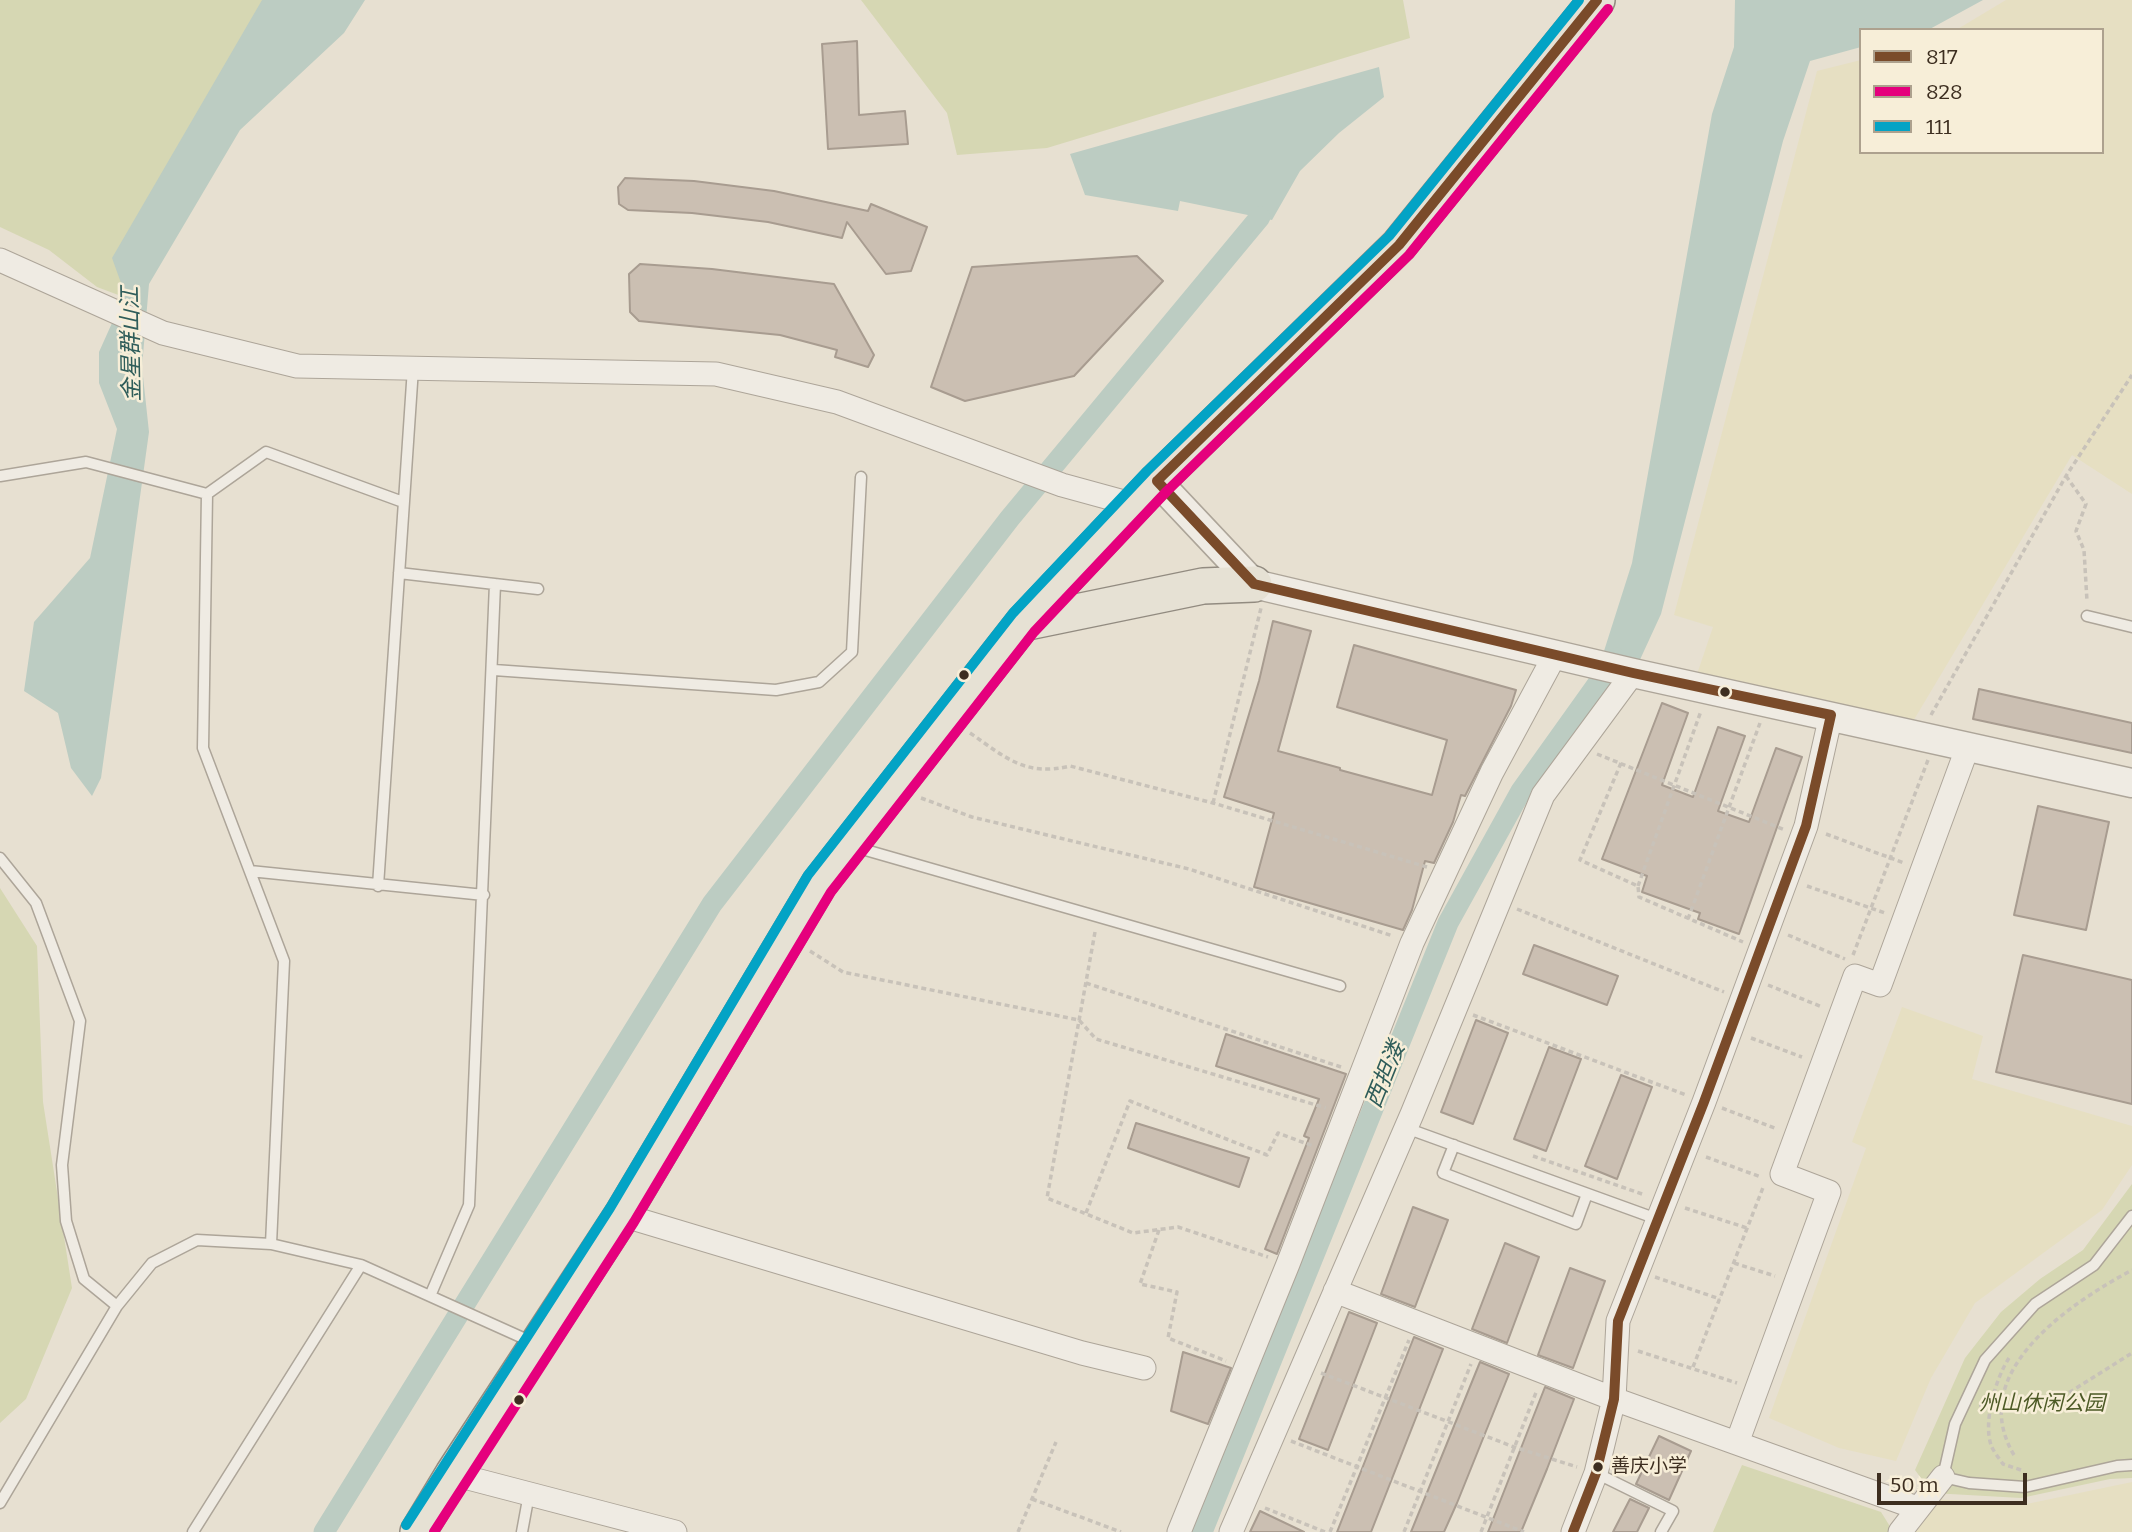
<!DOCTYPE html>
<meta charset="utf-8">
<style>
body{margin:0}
#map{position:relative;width:2132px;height:1532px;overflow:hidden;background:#e7e0d1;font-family:Bitter,serif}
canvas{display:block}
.legend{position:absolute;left:1859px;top:28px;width:245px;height:126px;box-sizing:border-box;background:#f7eed8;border:2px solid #ada18e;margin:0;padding:9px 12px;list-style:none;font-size:21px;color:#3d2e20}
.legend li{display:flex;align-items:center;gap:14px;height:35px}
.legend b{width:35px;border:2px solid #ada18e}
.scale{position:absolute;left:1877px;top:1473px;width:150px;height:32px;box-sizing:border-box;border:4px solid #3d2e20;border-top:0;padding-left:9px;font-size:21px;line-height:24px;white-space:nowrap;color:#3d2e20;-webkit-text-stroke:5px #f7eed8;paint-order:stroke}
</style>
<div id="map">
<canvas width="2132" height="1532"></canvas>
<ul class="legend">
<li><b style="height:9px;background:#7a4b2a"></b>817</li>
<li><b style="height:9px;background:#e5007d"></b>828</li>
<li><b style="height:9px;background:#03a3c5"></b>111</li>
</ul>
<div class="scale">50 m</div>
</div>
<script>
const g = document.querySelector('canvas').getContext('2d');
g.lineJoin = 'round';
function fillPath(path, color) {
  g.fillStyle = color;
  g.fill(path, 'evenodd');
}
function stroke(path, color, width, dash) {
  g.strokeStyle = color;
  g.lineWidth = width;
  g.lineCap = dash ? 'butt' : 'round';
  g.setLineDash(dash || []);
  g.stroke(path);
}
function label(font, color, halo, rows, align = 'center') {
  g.font = font + ' Bitter,"Noto Sans SC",serif';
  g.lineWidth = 5;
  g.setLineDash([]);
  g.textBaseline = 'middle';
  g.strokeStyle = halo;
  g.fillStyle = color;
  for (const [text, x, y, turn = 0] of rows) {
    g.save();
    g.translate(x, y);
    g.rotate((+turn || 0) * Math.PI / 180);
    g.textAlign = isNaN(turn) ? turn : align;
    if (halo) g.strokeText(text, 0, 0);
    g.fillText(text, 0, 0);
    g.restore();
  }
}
const farmland = new Path2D(`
 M2006 0H2132V494L2072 455 1912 723 1696 677 1713 627 1674 615 1817 71 1861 60V152H2102V30H1956Z
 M1902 1007 1983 1036 1972 1079 2132 1126V1165L2102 1210 1975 1303 1931 1378 1896 1461 1839 1448 1769 1418 1866 1148 1852 1142Z
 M2132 1482V1532H1912L1934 1499 2022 1505Z`);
const green = new Path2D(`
 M0 0H348L219 123 129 299 97 287 49 250 0 227Z
 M861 0H1403L1410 38 1047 148 957 155 947 113Z
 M0 888 37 946 43 1102 72 1288 26 1399 0 1423Z
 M2132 1184V1478L2110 1479 2021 1498 1932 1493 1915 1470 1965 1358 2001 1312 2040 1279 2083 1250Z
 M1742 1465 1881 1512 1891 1528 1888 1532H1713Z`);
const water = new Path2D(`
 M262 0H365L344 33 240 130 149 284 142 367 149 432 101 778 92 796 71 768 58 713 24 691 34 622 90 558 117 429 99 383V352L125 294 112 258Z
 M1735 0H1983L1928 30H1861V47L1810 61 1783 141 1661 614 1638 664 1604 651 1632 563 1712 114 1734 47Z
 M1379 67 1384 97 1339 133 1300 171 1272 220 1180 201 1178 211 1085 195 1070 154Z`);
const canal = new Path2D(`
 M324 1532 712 904 1010 518 1260 217
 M1202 1532 1448 923 1521 791 1616 658`);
const building = new Path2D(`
 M857 41 859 115 905 111 908 144 828 149 822 44Z
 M625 178 694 181 774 191 868 211 871 204 927 227 911 271 886 274 847 222 842 238 768 222 692 213 628 210 619 204 618 187Z
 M1137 256 1163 281 1074 376 965 401 931 387 972 267Z
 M640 264 712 269 834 284 874 355 868 367 835 357 837 350 780 335 639 321 630 312 629 274Z
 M1273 621 1311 631 1278 751 1340 768V770L1432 795 1447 740 1337 707 1354 645 1516 690 1511 706 1465 796 1461 795 1453 822 1434 863 1425 861 1412 910 1403 930 1254 887 1274 813 1224 797 1259 681Z
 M1979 689 2132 723V753L1973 719Z
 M1662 703 1688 713 1662 785 1693 797 1718 727 1745 736 1718 811 1749 822 1776 748 1802 757 1739 934 1698 919 1700 913 1642 892 1647 876 1602 859Z
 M2038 806 2109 822 2086 930 2014 915Z
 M1534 945 1618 976 1607 1005 1523 974Z
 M2023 955 2132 980V1104L1996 1072Z
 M1476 1020 1508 1033 1473 1124 1441 1112Z
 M1226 1034 1346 1074 1277 1254 1265 1249 1309 1138 1304 1136 1319 1099 1216 1066Z
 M1549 1047 1581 1059 1546 1151 1514 1139Z
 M1621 1075 1652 1087 1617 1179 1585 1166Z
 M1136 1123 1249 1158 1239 1187 1128 1148Z
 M1413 1207 1448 1220 1415 1307 1381 1294Z
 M1505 1243 1539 1257 1507 1343 1472 1329Z
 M1570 1268 1605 1281 1573 1368 1538 1355Z
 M1349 1312 1377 1323 1328 1450 1299 1439Z
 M1414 1337 1443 1349 1393 1476 1371 1532H1337Z
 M1183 1352 1231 1368 1208 1424 1171 1411Z
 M1480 1362 1509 1374 1457 1503 1444 1532H1411Z
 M1545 1387 1574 1399 1547 1469 1521 1532H1488Z
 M1659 1436 1691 1451 1669 1500 1636 1484Z
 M1630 1499 1649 1508 1637 1532H1613Z
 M1260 1511 1304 1532H1250Z`);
const path = new Path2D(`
 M2066 476 2086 504 2076 531 2084 550 2087 601
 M1931 715 2066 476 2132 375
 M970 733C1005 757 1025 777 1070 766L1213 803 1427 867
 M1597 754 1785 830
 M1621 763 1580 860 1638 886 1639 897 1743 942
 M921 798 972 817 1189 869 1393 936
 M1213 803 1261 608
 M1826 834 1904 863
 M1638 886 1701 711
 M1807 886 1885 913
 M1517 909 1724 992
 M1688 919 1760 723
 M1095 932 1047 1198 1133 1233 1178 1227 1268 1257
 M1788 935 1845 959
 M810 951 843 972 1079 1020 1096 1039 1326 1108
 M1853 955 1928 760
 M1086 983 1344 1068
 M1768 985 1822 1007
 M1473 1015 1686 1095
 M1751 1038 1802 1057
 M1722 1108 1777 1129
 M1533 1156 1645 1195
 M1706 1157 1761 1177
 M1685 1208 1747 1228
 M1086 1213 1130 1101 1267 1155 1278 1133 1313 1146
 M1159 1230 1140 1284 1177 1292 1168 1338 1226 1361
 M1734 1263 1775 1276
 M1655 1277 1720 1299
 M1638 1351 1737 1383
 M2009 1358C1996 1378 1983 1421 1991 1445 1993 1451 1999 1458 2003 1464L2021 1470
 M1693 1367 1764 1185
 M1321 1373 1514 1447 1577 1467
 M1979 1405 2051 1404 2132 1353
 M1291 1441 1524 1532
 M2014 1455C1965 1373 2069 1304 2132 1270
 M1032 1499 1121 1532
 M1265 1508 1325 1532
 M1018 1532 1056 1442
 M1330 1532 1409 1340
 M1404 1532 1471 1364
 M1481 1532 1537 1390`);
const service = new Path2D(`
 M0 476 86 462 207 494 203 748 284 961 271 1244
 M207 494 266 452 403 502
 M399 573 538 589
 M2087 616 2132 627
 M494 670 776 690 819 682 852 652 861 477
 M855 847 1340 986
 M0 858 36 903 80 1021 62 1165 66 1221 84 1279 117 1306
 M250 871 484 895
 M378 886 413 368
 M1406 1128 1657 1219
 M1454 1145 1443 1173 1576 1224 1587 1194
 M2132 1216 2094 1265 2035 1304 1985 1360 1955 1424 1943 1477 1969 1483 2025 1487 2117 1466 2132 1465
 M430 1296 469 1205 495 584
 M1596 1473 1673 1511 1661 1532
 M0 1503 117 1306 152 1263 197 1240 271 1244 361 1265 532 1342
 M193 1532 361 1265
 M522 1532 529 1494`);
const minor = new Path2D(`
 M0 260 163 333 297 366 716 374 837 402 1062 485 1135 505
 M622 1215 1082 1353 1144 1368
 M1335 1291 1614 1399 1917 1508
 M1737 1443 1829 1192 1782 1174 1855 976 1880 985 1968 746
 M453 1474 675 1532
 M1179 1532 1288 1264 1412 943 1492 772 1556 653
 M1231 1532 1412 1114 1543 795 1633 673
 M1573 1532 1596 1473 1614 1399 1618 1321 1704 1102 1806 826 1831 715
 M1900 1532 1943 1477`);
const tertiary = new Path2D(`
 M1157 481 1254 584 1633 673 2132 783`);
const primary = new Path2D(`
 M1023 623 1203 586 1254 584
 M418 1532 453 1474 622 1215 819 884 1023 623 1157 481 1399 245 1597 0`);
const bus1 = new Path2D(`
 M1157 481 1254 584 1633 673 1831 715
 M1157 481 1399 245 1597 0
 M1573 1532 1596 1473 1614 1399 1618 1321 1704 1102 1806 826 1831 715`);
const bus2 = new Path2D(`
 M434 1532 634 1222 831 892 1034 632 1167 491 1409 255 1608 9`);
const bus3 = new Path2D(`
 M406 1525 610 1208 808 875 1013 613 1147 471 1389 236 1579 0`);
const markers = [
 [964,675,6,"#3d2e20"],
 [1725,692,6,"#3d2e20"],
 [519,1400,6,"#3d2e20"],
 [1598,1467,6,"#3d2e20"]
];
const busNames = [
 ["善庆小学",1611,1467]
];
const parkNames = [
 ["州山休闲公园",2042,1404]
];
const waterNames = [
 ["金星群山江",132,344,-91],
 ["西担溇",1386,1075,-68]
];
fillPath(farmland, '#e6dfc2');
fillPath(green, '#d6d7b3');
fillPath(water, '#bcccc2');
stroke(canal, '#bcccc2', 21);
fillPath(building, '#cbbfb2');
stroke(building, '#a89c90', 2);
stroke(service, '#ada599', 13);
stroke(minor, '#ada599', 25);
stroke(tertiary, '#ada599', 31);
stroke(primary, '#928b80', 38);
stroke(path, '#c8c2b9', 3.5, [5, 3.5]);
stroke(service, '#efebe3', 10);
stroke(minor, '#efebe3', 23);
stroke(tertiary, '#efebe3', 28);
stroke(primary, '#e6e1d4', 35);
stroke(bus1, '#7a4b2a', 10);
stroke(bus2, '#e5007d', 10);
stroke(bus3, '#03a3c5', 10);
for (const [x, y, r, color] of markers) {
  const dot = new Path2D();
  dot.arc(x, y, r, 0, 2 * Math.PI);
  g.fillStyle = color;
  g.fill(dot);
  stroke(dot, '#f7eed8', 2.5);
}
label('19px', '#3d2e20', '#f7eed8', busNames, 'left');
label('italic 21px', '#4d5a26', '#f7eed8', parkNames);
label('italic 23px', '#2f5d5a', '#f7eed8', waterNames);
</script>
